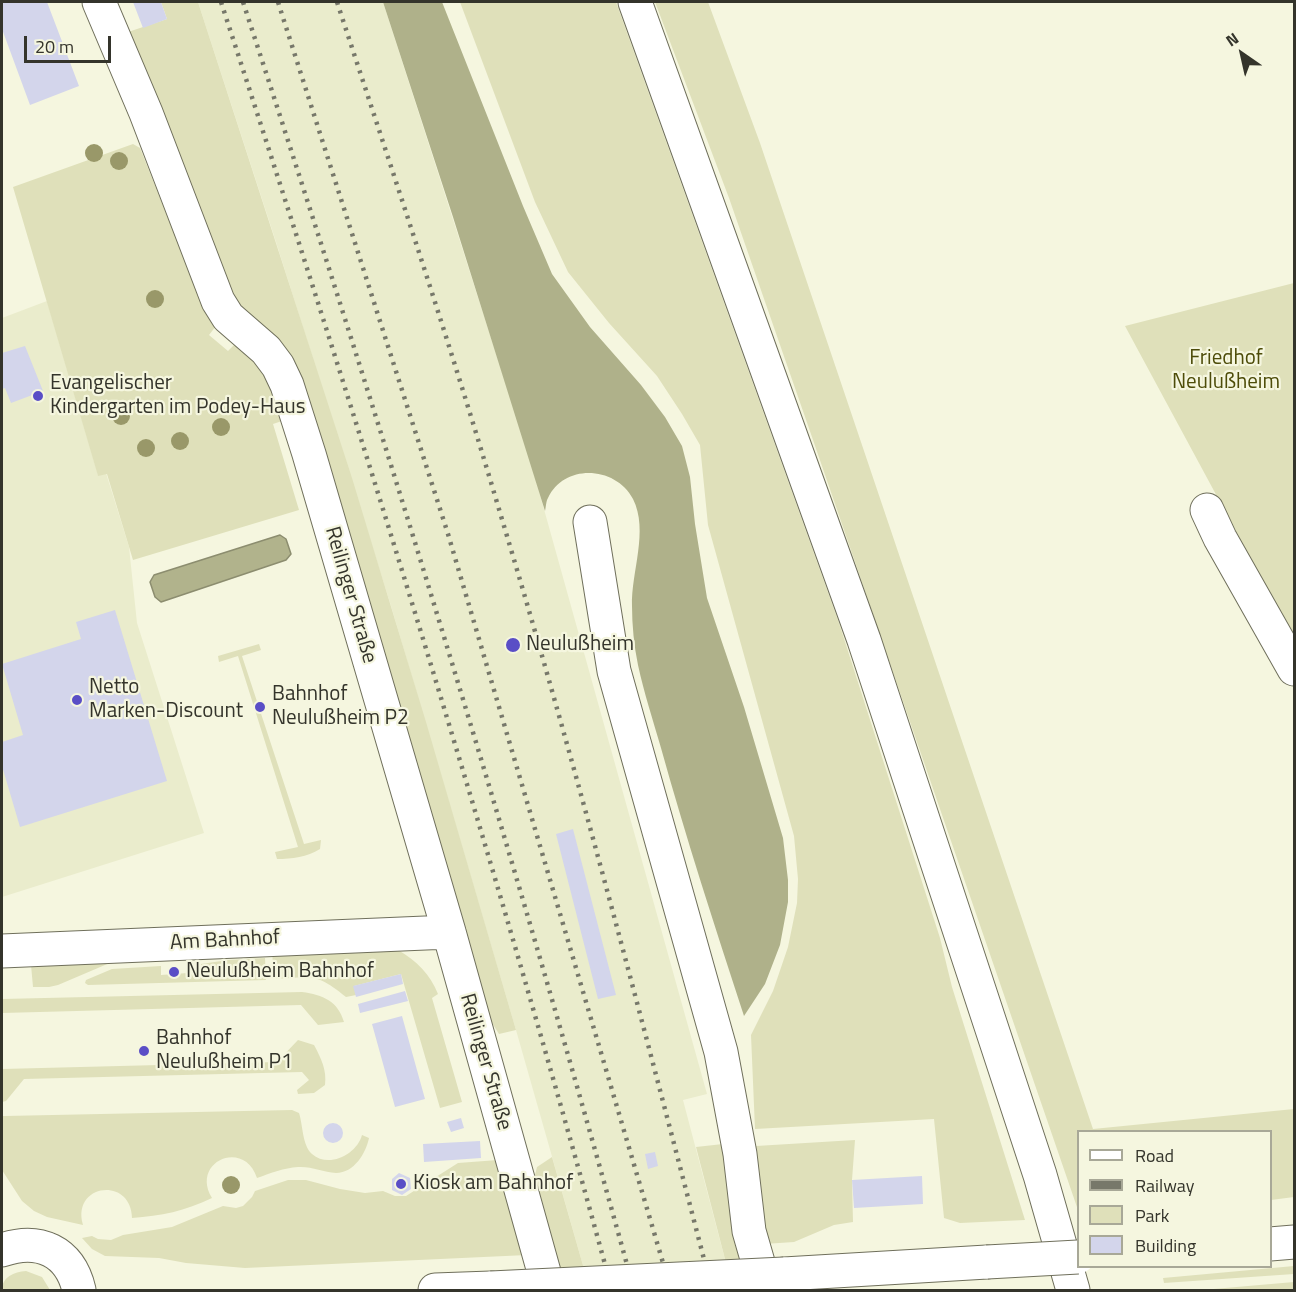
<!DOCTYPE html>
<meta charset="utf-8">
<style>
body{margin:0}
#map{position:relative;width:1296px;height:1292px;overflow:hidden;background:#f5f6df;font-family:"Titillium Web",sans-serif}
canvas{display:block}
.frame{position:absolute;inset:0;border:3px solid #34342b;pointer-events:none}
.legend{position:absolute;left:1077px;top:1130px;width:195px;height:138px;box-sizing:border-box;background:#f5f6df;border:2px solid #a8a897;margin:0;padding:8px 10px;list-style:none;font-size:18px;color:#34342b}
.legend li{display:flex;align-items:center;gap:12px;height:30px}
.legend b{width:30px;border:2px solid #a8a897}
.north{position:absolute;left:1212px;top:24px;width:60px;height:60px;-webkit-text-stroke:4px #f5f6df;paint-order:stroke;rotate:326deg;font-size:16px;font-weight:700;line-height:24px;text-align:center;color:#34342b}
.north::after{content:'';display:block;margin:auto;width:21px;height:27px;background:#34342b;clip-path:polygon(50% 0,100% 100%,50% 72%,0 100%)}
.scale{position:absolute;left:24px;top:36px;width:87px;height:27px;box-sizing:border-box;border:3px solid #34342b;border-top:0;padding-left:8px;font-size:18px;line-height:21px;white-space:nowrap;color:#34342b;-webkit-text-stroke:4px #f5f6df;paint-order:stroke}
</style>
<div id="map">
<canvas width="1296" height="1292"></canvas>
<div class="frame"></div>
<ul class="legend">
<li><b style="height:8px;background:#fff"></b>Road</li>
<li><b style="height:8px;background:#77786a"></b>Railway</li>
<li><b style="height:16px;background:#dfe0ba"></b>Park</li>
<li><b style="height:16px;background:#d3d5eb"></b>Building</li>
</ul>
<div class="north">N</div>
<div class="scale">20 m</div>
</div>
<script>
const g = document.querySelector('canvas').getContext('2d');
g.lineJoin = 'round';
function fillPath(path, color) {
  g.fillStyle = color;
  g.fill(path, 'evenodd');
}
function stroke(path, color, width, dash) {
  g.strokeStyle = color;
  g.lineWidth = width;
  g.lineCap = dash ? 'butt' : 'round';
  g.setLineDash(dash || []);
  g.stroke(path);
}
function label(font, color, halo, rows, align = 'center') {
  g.font = font + ' "Titillium Web",sans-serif';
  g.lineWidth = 4.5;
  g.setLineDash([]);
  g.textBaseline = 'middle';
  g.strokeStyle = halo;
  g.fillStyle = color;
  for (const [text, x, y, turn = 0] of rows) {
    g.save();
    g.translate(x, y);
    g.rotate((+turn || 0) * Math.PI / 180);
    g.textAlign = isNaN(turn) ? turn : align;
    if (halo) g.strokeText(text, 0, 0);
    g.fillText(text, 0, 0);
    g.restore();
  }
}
const built = new Path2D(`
 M198 2H383L530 459 707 1094 683 1100 733 1290H590L516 1030 391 606 276 242Z
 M47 301 98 475 106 473 129 547 137 623 204 833 2 897V318Z`);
const green = new Path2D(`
 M161 2H198L352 478 426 722 516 1030 499 1034 484 1010 308 412 232 302 125 33 167 19Z
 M460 2H616L839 623 940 938 952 987 1025 1220 960 1223 944 1218 934 1119 755 1129 751 1035 773 991 788 947 797 903 798 879 794 836 708 525 700 445 682 414 657 376 609 323 568 272 535 202Z
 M655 2H708L760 143 1093 1129 1294 1109V1197L1271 1200 1270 1132H1078V1210L812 437 729 198Z
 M133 144 140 148 202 303 216 326 209 335 228 351 236 343 261 368 269 384 282 421 273 424 299 510 133 560 107 474 98 476 13 187Z
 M1294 283V639L1125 326Z
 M259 644 261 650 242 656 304 844 321 840 320 849C307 857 292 859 277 859L275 852 298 847 238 656 219 662 218 656Z
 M398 950C417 961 430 974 438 994L432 998 462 1102 440 1108 401 974 354 986 356 995 346 997C316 972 310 977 274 979L272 951Z
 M265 958 266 980 88 985 85 983 86 980 112 969 161 966V975L201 972V964L228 960Z
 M112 962 58 985 49 987H33L31 965Z
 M302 992C323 995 338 1001 344 1022L318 1025 301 1005 2 1013V999Z
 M298 1040 314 1045C321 1058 327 1070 325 1085L314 1093 298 1094 297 1090 309 1080 302 1072 24 1079 6 1101 2 1102V1069L277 1062Z
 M292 1110 299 1113C303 1125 302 1145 312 1154 329 1169 357 1154 362 1135L369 1138C366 1153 354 1173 336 1173 323 1172 311 1166 298 1167 284 1168 271 1173 257 1178 244 1138 190 1162 212 1198 185 1211 161 1216 132 1218 131 1176 71 1184 83 1225L47 1217 34 1211 22 1201 2 1170V1116H5Z
 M855 1140 852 1180 853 1222 834 1225 794 1242 764 1244 756 1146Z
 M723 1144 750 1290H733L696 1147Z
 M552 1157 590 1290H564L535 1175 537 1167Z
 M498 1160 527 1255 245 1268 186 1263 159 1258 105 1256 92 1249 82 1238 92 1236 98 1239 111 1240 123 1235 172 1227 223 1206 236 1208 243 1206 252 1197 255 1191 288 1180H306L340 1189 365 1193 383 1191 395 1196H406L458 1163Z
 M1294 1266V1274L1164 1283 1163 1278Z
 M26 1271 42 1277 50 1290H2C2 1277 14 1272 26 1271Z
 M1294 1282V1290H1202Z`);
const forest = new Path2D(`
 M383 2H442L523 206 552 274 590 327 641 385 665 417 682 446 690 477 695 524 707 598 744 707 783 838 788 880V902L780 945 765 984 744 1016C715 927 686 838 661 748 653 720 644 693 638 665 634 646 632 625 632 606 631 572 649 531 633 499 616 466 564 463 548 498 546 501 546 507 545 511L453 217Z`);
const water = new Path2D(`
 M280 535 286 539 291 554 286 560 161 602 155 597 150 582 154 575Z`);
const building = new Path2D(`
 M2 2H47L79 86 30 105 2 29Z
 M133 2H161L167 19 143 28Z
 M25 346 43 391 11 403 5 388 2 389V353Z
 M115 610 167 781 20 827 2 766V742L23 735 2 664 81 639 76 622Z
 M573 829 616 995 598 999 556 834Z
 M401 974 403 984 356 997 353 986Z
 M405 991 408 1001 360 1013 358 1004Z
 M402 1016 425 1099 395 1107 372 1024Z
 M461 1118 464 1128 451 1132 447 1122Z
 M323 1133a10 10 0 1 1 20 0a10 10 0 1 1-20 0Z
 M480 1141 481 1158 424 1162 423 1144Z
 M655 1152 658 1166 648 1169 645 1154Z
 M399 1173 410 1178 411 1189 402 1195 392 1190V1179Z
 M922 1176 923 1204 854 1208 852 1180Z`);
const minor = new Path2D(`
 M99 2 146 113 218 301 228 317 266 350 278 366 287 385 309 454 449 932 549 1290
 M1207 510 1220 538 1294 669
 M590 522 614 671 721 1052 740 1154 749 1231 766 1290
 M2 951 449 932
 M1270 1244 1294 1242
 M2 1250C39 1237 70 1251 79 1290
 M784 1274 987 1262
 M435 1290 491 1288`);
const major = new Path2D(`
 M635 2 864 640 1040 1175 1073 1290`);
const rail = new Path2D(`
 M221 2C360 428 494 857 612 1290
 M243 2C382 428 515 857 634 1290
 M278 2 448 534 671 1290
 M337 2C393 173 450 343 501 516 578 772 645 1032 712 1290`);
const minorBridge = new Path2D(`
 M987 1262 1078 1257
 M491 1288 784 1274`);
const trees = [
 [94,153],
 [119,161],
 [155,299],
 [121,416],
 [221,427],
 [180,441],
 [146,448],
 [231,1185]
];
const markers = [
 [38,396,6,"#5a4ec6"],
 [513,645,8,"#5a4ec6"],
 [77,700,6,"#5a4ec6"],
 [260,707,6,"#5a4ec6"],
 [174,972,6,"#5a4ec6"],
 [144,1051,6,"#5a4ec6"],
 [401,1184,6,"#5a4ec6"]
];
const parkNames = [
 ["Friedhof",1226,359],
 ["Neulußheim",1226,383]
];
const poiNames = [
 ["Evangelischer",50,384],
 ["Kindergarten im Podey-Haus",50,408],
 ["Neulußheim",526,645],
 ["Netto",89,688],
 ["Marken-Discount",89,712],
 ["Bahnhof",272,695],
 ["Neulußheim P2",272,719],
 ["Neulußheim Bahnhof",186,972],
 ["Bahnhof",156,1039],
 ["Neulußheim P1",156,1063],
 ["Kiosk am Bahnhof",413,1184]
];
const streetNames = [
 ["Reilinger Straße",350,595,74],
 ["Am Bahnhof",225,941,-3],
 ["Reilinger Straße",485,1062,74]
];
fillPath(built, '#eaeccc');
fillPath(green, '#dfe0ba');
fillPath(forest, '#afb18a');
fillPath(water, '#b1b38c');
stroke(water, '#8c8d6f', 1.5);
fillPath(building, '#d3d5eb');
stroke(minor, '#6f6f5b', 35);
stroke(major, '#6f6f5b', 35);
stroke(minor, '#fff', 33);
stroke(major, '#fff', 33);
stroke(rail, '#77786a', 4.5, [3, 6]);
stroke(minorBridge, '#6f6f5b', 35, []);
stroke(minorBridge, '#fff', 33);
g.fillStyle = '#999869';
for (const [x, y] of trees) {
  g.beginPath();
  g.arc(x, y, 9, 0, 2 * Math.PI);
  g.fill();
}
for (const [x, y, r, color] of markers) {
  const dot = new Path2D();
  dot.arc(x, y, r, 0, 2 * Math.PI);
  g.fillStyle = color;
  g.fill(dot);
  stroke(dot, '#f5f6df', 2);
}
label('21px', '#4d4c09', '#f5f6df', parkNames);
label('21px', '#34342b', '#f5f6df', poiNames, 'left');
label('21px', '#34342b', '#f5f6df', streetNames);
</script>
